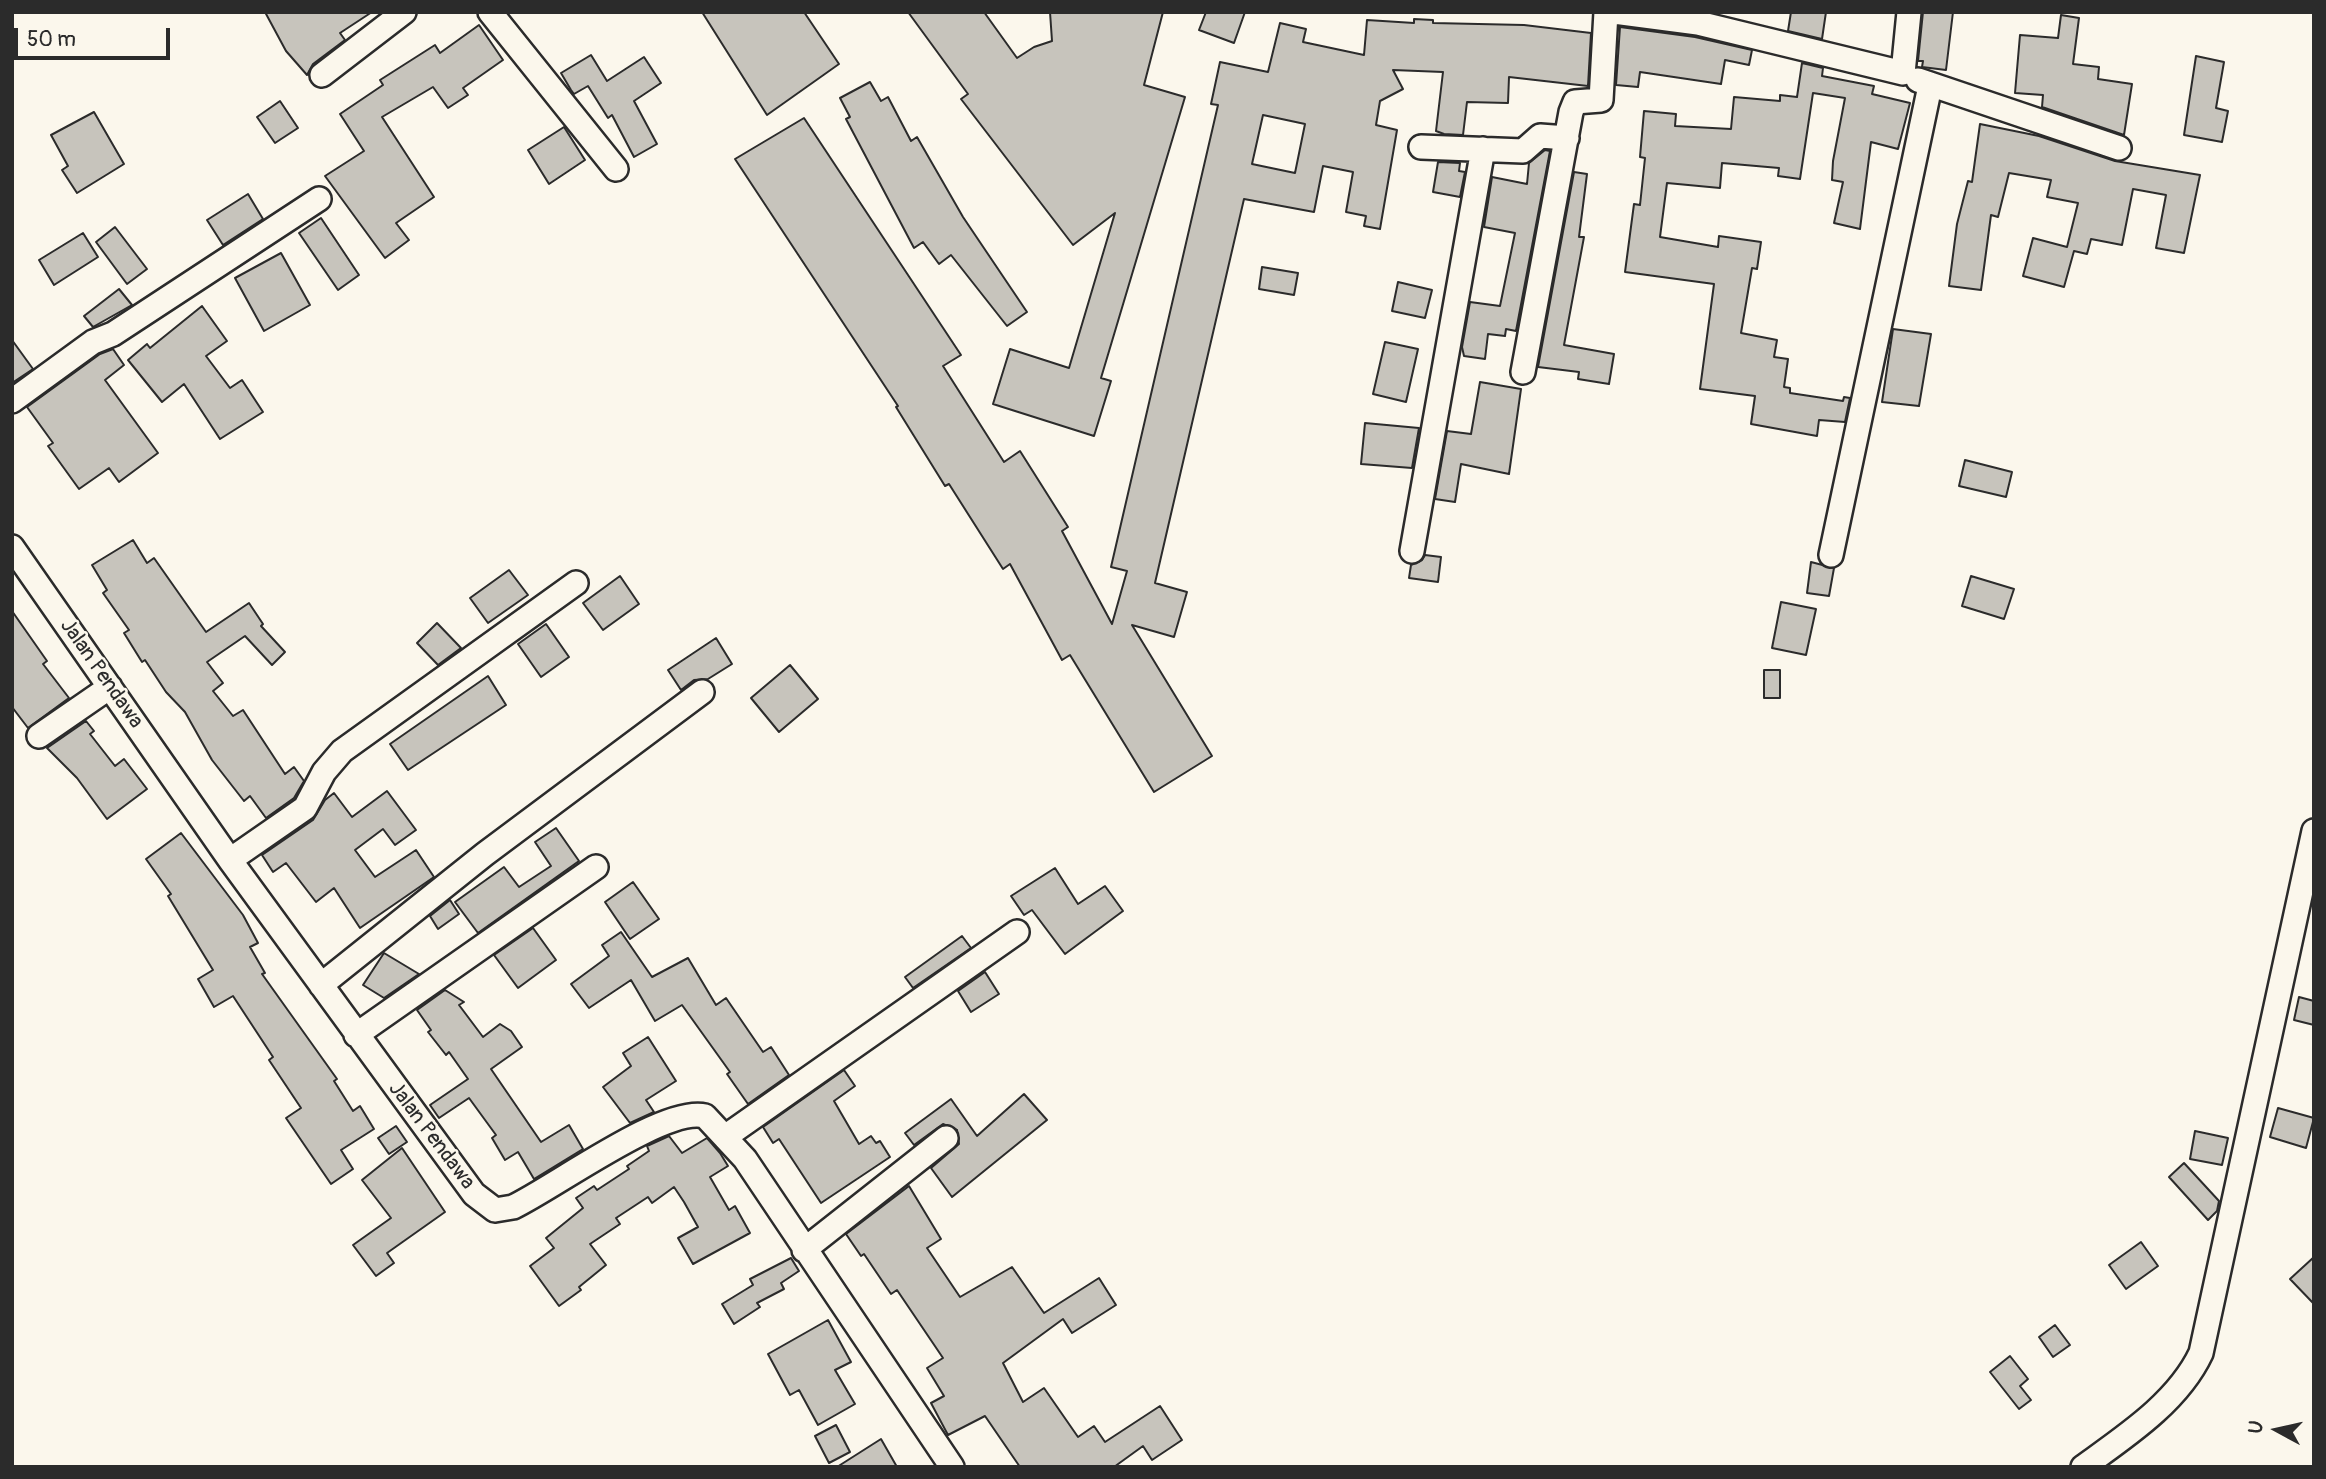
<!DOCTYPE html>
<style>
body{margin:0}
#map{position:relative;width:2326px;height:1479px;overflow:hidden;background:#fbf7ec;font-family:Pangolin,sans-serif}
canvas{display:block}
.frame{position:absolute;inset:0;border:14px solid #2b2b2b;pointer-events:none}
.north{position:absolute;left:2242px;top:1395px;width:70px;height:70px;-webkit-text-stroke:5px #fbf7ec;paint-order:stroke;rotate:278deg;font-size:19px;font-weight:700;line-height:28px;text-align:center;color:#2b2b2b}
.north::after{content:'';display:block;margin:auto;width:24px;height:32px;background:#2b2b2b;clip-path:polygon(50% 0,100% 100%,50% 72%,0 100%)}
.scale{position:absolute;left:14px;top:28px;width:156px;height:32px;box-sizing:border-box;border:4px solid #2b2b2b;border-top:0;padding-left:9px;font-size:21px;line-height:24px;white-space:nowrap;color:#2b2b2b;-webkit-text-stroke:5px #fbf7ec;paint-order:stroke}
</style>
<div id="map">
<canvas width="2326" height="1479"></canvas>
<div class="frame"></div>
<div class="north">U</div>
<div class="scale">50 m</div>
</div>
<script>
const g = document.querySelector('canvas').getContext('2d');
g.lineJoin = 'round';
function fillPath(path, color) {
  g.fillStyle = color;
  g.fill(path, 'evenodd');
}
function stroke(path, color, width, dash) {
  g.strokeStyle = color;
  g.lineWidth = width;
  g.lineCap = dash ? 'butt' : 'round';
  g.setLineDash(dash || []);
  g.stroke(path);
}
function label(font, color, halo, rows, align = 'center') {
  g.font = font + ' Pangolin,sans-serif';
  g.lineWidth = 5;
  g.setLineDash([]);
  g.textBaseline = 'middle';
  g.strokeStyle = halo;
  g.fillStyle = color;
  for (const [text, x, y, turn = 0] of rows) {
    g.save();
    g.translate(x, y);
    g.rotate((+turn || 0) * Math.PI / 180);
    g.textAlign = isNaN(turn) ? turn : align;
    if (halo) g.strokeText(text, 0, 0);
    g.fillText(text, 0, 0);
    g.restore();
  }
}
const building = new Path2D(`
 M265 12H372L340 33 345 40 313 64 307 75 286 51Z
 M702 12H804L839 64 767 115Z
 M908 12H984L1017 58 1034 47 1052 41 1050 12H1163L1144 85 1185 97 1101 378 1111 381 1094 436 993 404 1010 349 1069 368 1115 213 1073 245 961 99 968 94Z
 M1206 12H1245L1234 43 1199 30Z
 M1791 12H1826L1822 39 1788 31Z
 M1923 12H1953L1946 70 1922 67 1923 61H1918Z
 M2061 15 2079 18 2073 64 2099 67 2098 79 2132 84 2124 135 2042 107 2043 95 2015 93 2020 35 2058 38Z
 M1414 19 1433 20V23L1524 25 1591 33 1588 86 1509 77 1508 103 1467 102 1463 135 1444 134 1436 131 1443 72 1393 70 1403 89 1380 101 1376 125 1397 130 1380 229 1364 226 1366 216 1346 212 1353 172 1323 166 1314 212 1244 199 1155 583 1187 592 1174 637 1132 625 1212 756 1154 792 1070 655 1062 660 1010 564 1003 569 949 484 945 486 896 407 898 406 735 159 804 118 961 355 943 366 1004 462 1020 451 1068 527 1062 531 1112 624 1127 571 1111 567 1218 105 1211 104 1220 62 1268 72 1280 23 1306 29 1303 42 1364 55 1367 20 1414 23ZM1263 115 1305 124 1295 173 1252 164Z
 M479 25 503 60 463 88 468 95 448 108 433 87 382 117 434 197 396 223 409 240 385 258 325 176 364 151 340 114 383 85 380 80 435 45 440 53Z
 M1620 27 1695 37 1752 50 1749 65 1725 60 1721 84 1640 72 1638 87 1616 85Z
 M591 55 607 81 644 57 661 83 634 101 657 144 634 157 612 115 608 118 588 86 574 94 571 90 561 73Z
 M2196 56 2224 62 2216 108 2228 111 2222 142 2184 135Z
 M1802 63 1823 68 1822 76 1874 86 1872 94 1910 103 1898 149 1871 142 1860 229 1834 223 1843 182 1832 180 1833 161 1845 98 1813 93 1800 179 1778 176 1779 168 1722 163 1720 188 1667 183 1660 237 1718 247 1719 236 1761 242 1757 269 1752 268 1741 333 1777 340 1774 357 1788 359 1784 387 1790 388V393L1843 401 1844 397 1850 398 1845 422 1819 420 1817 436 1751 424 1755 396 1700 389 1714 284 1625 272 1634 204 1640 205 1645 158 1640 157 1644 111 1676 114 1675 126 1731 129 1734 97 1780 101V95L1797 97Z
 M870 82 881 101 888 97 911 141 917 137 963 217 1027 312 1007 326 951 255 939 264 923 242 914 248 846 119 850 117 840 98Z
 M280 101 298 128 275 143 257 117Z
 M94 112 124 164 77 193 62 170 68 166 51 135Z
 M1980 124 2039 136 2115 161 2200 175 2184 253 2156 248 2166 195 2133 189 2122 245 2091 239 2087 254 2074 251 2064 287 2023 276 2033 238 2067 247 2078 203 2047 197 2051 180 2009 173 1998 217 1991 215 1981 290 1949 286 1957 224 1968 181 1972 182Z
 M564 127 585 160 549 184 528 150Z
 M1545 150 1550 151 1516 331 1506 329 1505 336 1488 334 1485 359 1464 356 1462 347 1470 302 1500 306 1515 233 1484 227 1492 177 1527 184 1529 163Z
 M1438 162 1460 163 1459 171 1465 172 1460 197 1433 192Z
 M1574 172 1587 174 1579 237H1584L1564 345 1614 354 1609 384 1578 379 1579 372 1538 367Z
 M248 194 263 219 223 245 207 220Z
 M321 218 359 275 338 290 299 233Z
 M115 227 147 269 127 284 96 242Z
 M83 233 98 257 54 285 39 260Z
 M281 253 310 305 264 331 235 278Z
 M1262 267 1298 273 1294 295 1259 289Z
 M1398 282 1432 290 1425 318 1392 311Z
 M119 289 132 305 93 327 84 316Z
 M202 306 227 341 206 356 230 388 242 380 263 412 220 439 184 384 162 402 128 360 147 344 150 348Z
 M1893 329 1931 334 1919 406 1882 402Z
 M12 340 33 369 12 383Z
 M1385 342 1418 349 1406 402 1373 394Z
 M113 349 124 365 105 380 158 453 119 482 109 468 79 489 48 446 53 443 27 407 100 354Z
 M1480 382 1521 389 1509 474 1461 464 1455 502 1435 499 1447 431 1471 434Z
 M1365 423 1419 428 1412 468 1361 464Z
 M1965 460 2012 472 2006 497 1959 486Z
 M133 540 147 563 154 558 206 632 249 603 263 624 261 626 285 652 272 665 245 636 207 662 223 683 213 691 233 716 243 710 285 774 294 767 304 781 294 798 266 818 250 796 244 801 212 760 185 712 166 692 145 660 142 662 124 633 129 630 103 593 107 590 92 565Z
 M1425 555 1441 557 1438 582 1409 578 1411 565 1422 560Z
 M1811 562 1834 568 1829 596 1807 593Z
 M509 570 528 595 488 623 470 598Z
 M620 576 639 604 603 630 583 603Z
 M1971 576 2014 589 2004 619 1962 606Z
 M1781 602 1816 609 1806 655 1772 648Z
 M12 611 47 661 43 664 69 698 28 728 12 707Z
 M437 623 461 648 438 665 417 643Z
 M546 624 569 657 541 677 518 644Z
 M716 638 732 664 708 679 694 680 681 690 668 670Z
 M790 665 818 699 779 732 751 698Z
 M1764 670H1780V698H1764Z
 M488 676 506 705 408 770 390 744Z
 M86 721 94 731 90 734 115 766 124 759 147 789 107 819 77 778 47 748Z
 M387 791 416 830 395 845 383 829 355 850 375 877 416 850 434 877 360 928 334 888 316 902 286 863 273 872 262 855 313 820 325 800 334 793 352 817Z
 M556 828 579 861 478 933 455 902 504 867 519 887 551 866 535 842Z
 M181 833 243 915 258 943 250 947 265 973 262 974 337 1079 334 1081 353 1111 360 1106 374 1129 341 1150 353 1169 331 1184 286 1118 301 1108 269 1060 273 1057 233 996 214 1007 198 979 213 970 168 896 171 894 146 859Z
 M1055 868 1078 904 1105 886 1123 911 1065 954 1032 910 1024 915 1011 896Z
 M633 882 659 919 630 939 605 902Z
 M450 900 459 914 438 929 430 916Z
 M533 928 556 960 518 988 494 955Z
 M621 932 652 977 688 958 716 1005 726 998 763 1052 771 1047 789 1075 748 1104 727 1074 730 1072 682 1005 655 1021 631 980 589 1008 571 984 609 956 602 945Z
 M962 936 971 948 913 988 905 977Z
 M384 953 419 974 384 998 363 985Z
 M985 972 999 994 971 1012 958 991Z
 M445 990 464 1002 459 1005 483 1037 500 1024 511 1031 522 1047 491 1069 541 1142 569 1125 583 1149 534 1179 518 1152 505 1160 492 1138 496 1135 469 1098 439 1118 430 1105 468 1079 449 1052 446 1055 428 1032 431 1030 417 1010Z
 M2299 997 2314 1001V1025L2294 1020Z
 M648 1037 676 1081 646 1100 654 1112 630 1123 603 1087 631 1066 623 1053Z
 M844 1070 855 1086 834 1101 859 1144 871 1136 876 1143 880 1141 890 1157 821 1203 779 1139 773 1143 763 1127Z
 M1024 1094 1047 1120 952 1197 931 1168 959 1144 957 1130 943 1124 914 1145 905 1133 951 1099 977 1136Z
 M2278 1108 2314 1118 2306 1148 2270 1137Z
 M396 1126 407 1142 389 1154 378 1138Z
 M2195 1131 2228 1138 2222 1165 2190 1159Z
 M669 1136 682 1153 707 1138 720 1153 728 1166 710 1177 729 1210 735 1206 750 1233 693 1264 678 1238 698 1227 684 1202 674 1187 652 1203 648 1197 616 1218 620 1224 590 1244 606 1265 579 1287 581 1290 559 1306 530 1266 554 1248 546 1238 583 1208 576 1198 594 1186 597 1190 629 1169 627 1166 649 1151 647 1146Z
 M402 1148 445 1212 387 1253 394 1263 376 1276 353 1245 391 1218 362 1180Z
 M2184 1163 2219 1201 2217 1211 2208 1220 2169 1177Z
 M909 1186 941 1239 927 1248 960 1297 1012 1267 1044 1313 1099 1278 1116 1305 1072 1333 1063 1319 1003 1363 1023 1402 1044 1388 1078 1437 1094 1426 1105 1442 1160 1406 1182 1440 1152 1460 1143 1446 1114 1467H1020L985 1416 948 1435 931 1403 944 1396 927 1368 943 1358 897 1290 891 1294 864 1254 861 1256 846 1234Z
 M2141 1242 2158 1266 2126 1289 2109 1265Z
 M2314 1257V1304L2290 1279Z
 M791 1258 799 1271 781 1283 784 1289 757 1303 760 1307 734 1324 722 1304 753 1285 750 1279Z
 M828 1320 851 1362 835 1370 855 1404 818 1425 799 1390 790 1395 768 1354Z
 M2055 1325 2070 1345 2053 1357 2039 1337Z
 M2010 1356 2028 1379 2020 1386 2031 1400 2019 1409 1990 1372Z
 M836 1425 850 1452 829 1463 815 1436Z
 M881 1439 897 1467H837Z`);
const minor = new Path2D(`
 M490 12 616 169
 M1614 12 1698 23 1903 73 1909 12
 M322 75 404 12
 M1918 80 2119 148
 M1421 147 1523 151 1540 136 1567 138
 M1523 372 1571 112 1575 102 1601 100 1606 12
 M12 401 93 342 113 334 319 199
 M12 547 230 860 474 1194 495 1210 513 1207C555 1187 664 1106 705 1116L745 1159 952 1467
 M1412 551 1483 149
 M1831 555 1930 86
 M39 736 110 687
 M230 860 305 808 324 772 342 751 576 583
 M321 985 485 854 702 692
 M356 1035 596 867
 M725 1137 1017 932
 M804 1250 946 1138
 M2083 1467C2126 1436 2178 1402 2201 1353L2314 831`);
const streetNames = [
 ["Jalan Pendawa",101,674,55],
 ["Jalan Pendawa",431,1136,53]
];
fillPath(building, '#c7c4bc');
stroke(building, '#2b2b2b', 2);
stroke(minor, '#2b2b2b', 28);
stroke(minor, '#fbf7ec', 23);
label('21px', '#2b2b2b', '#fbf7ec', streetNames);
</script>
